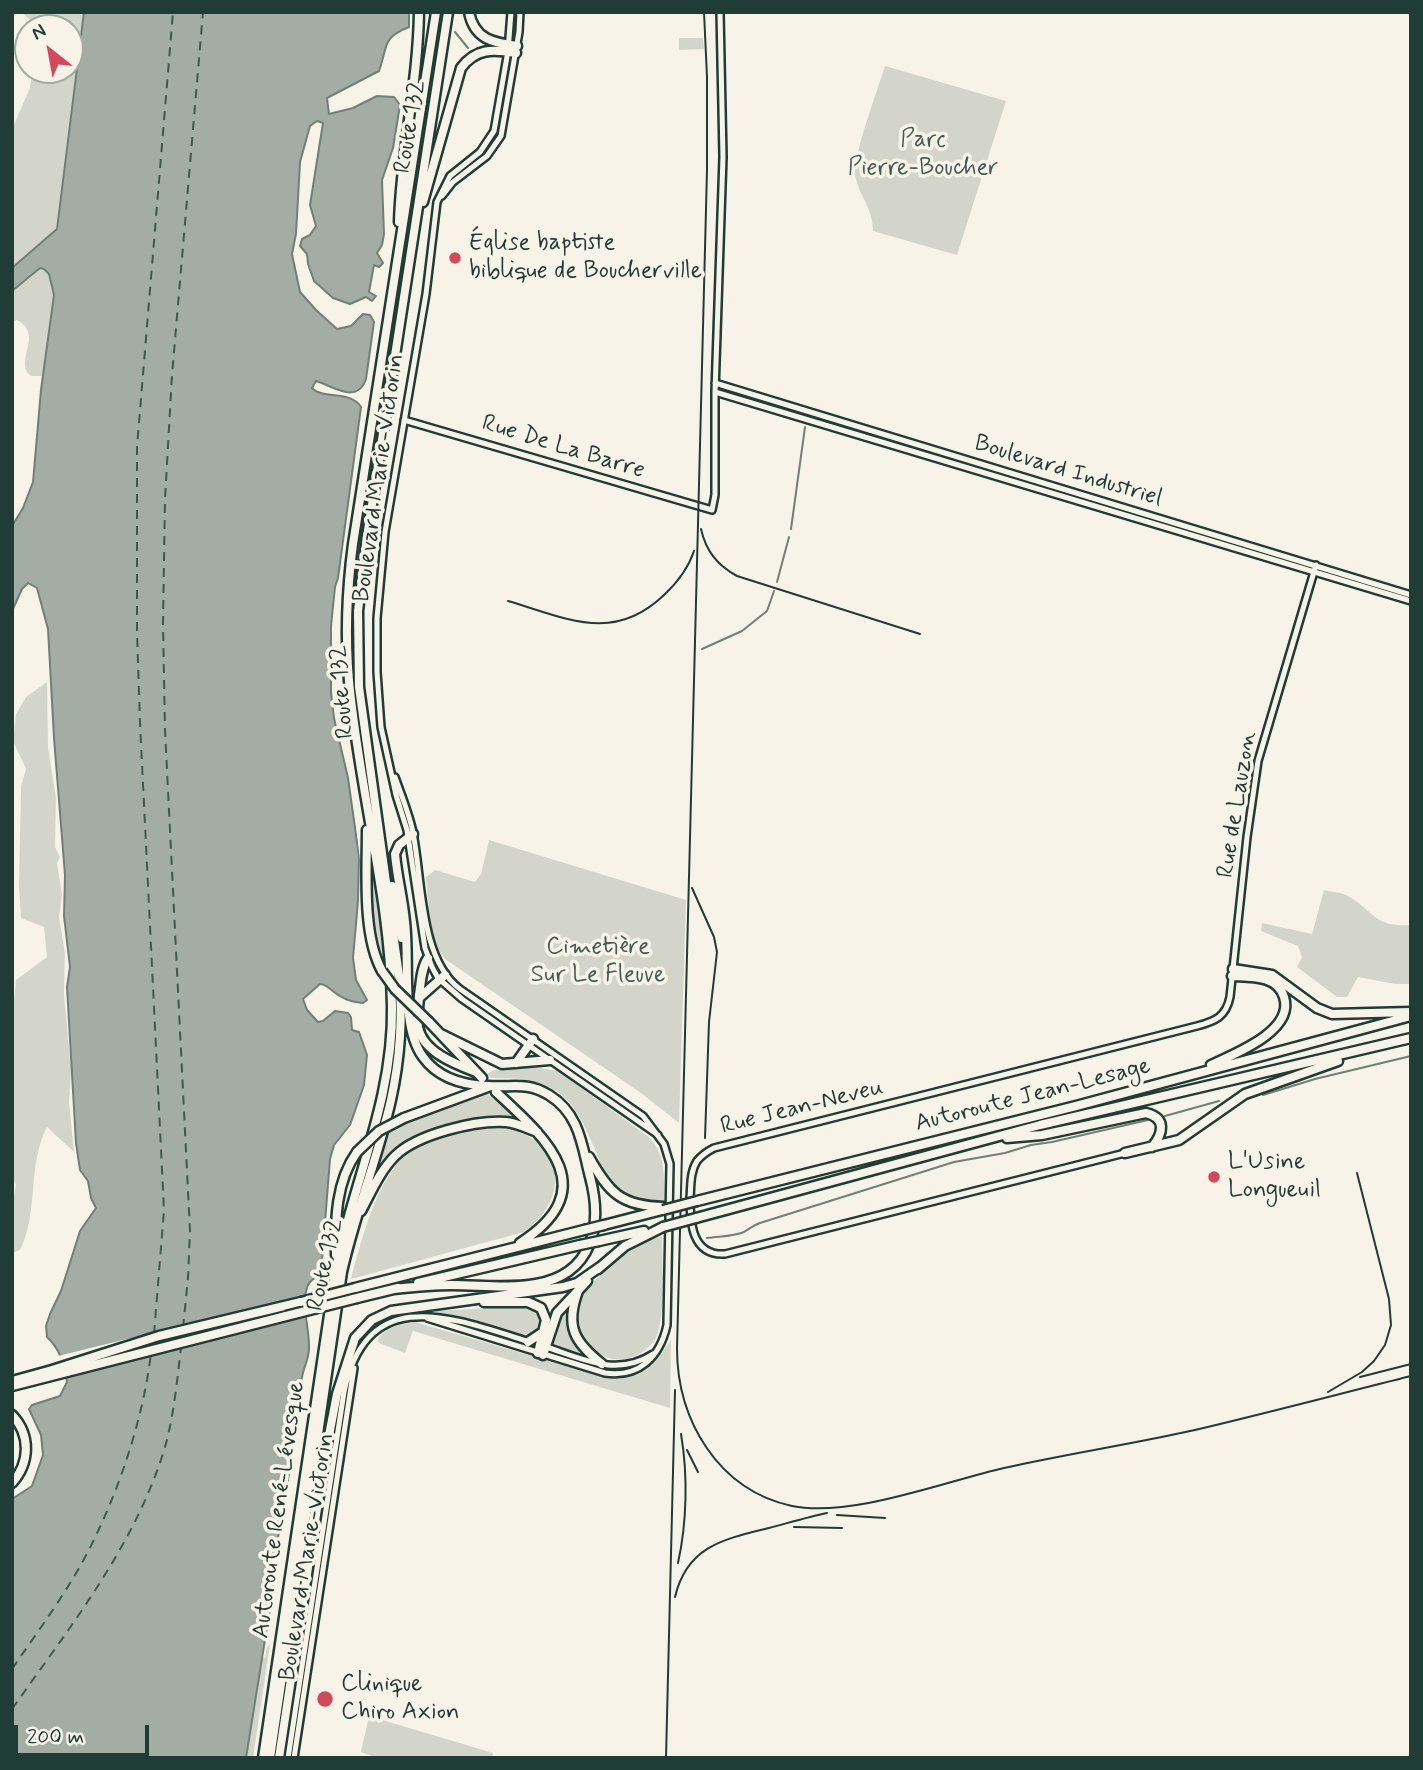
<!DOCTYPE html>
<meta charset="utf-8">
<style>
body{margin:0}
#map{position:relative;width:1423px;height:1770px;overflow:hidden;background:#f7f3e8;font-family:Mynerve,sans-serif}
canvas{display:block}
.frame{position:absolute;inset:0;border:14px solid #1f3d34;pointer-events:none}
.north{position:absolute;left:14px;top:14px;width:70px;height:70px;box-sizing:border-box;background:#f7f3e8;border:2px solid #a1aaa0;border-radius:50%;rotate:329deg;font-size:19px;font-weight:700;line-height:28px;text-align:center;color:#1f3d34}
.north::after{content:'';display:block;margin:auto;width:24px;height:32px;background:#d1495b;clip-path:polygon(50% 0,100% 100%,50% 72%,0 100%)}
.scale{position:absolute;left:14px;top:1725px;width:135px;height:32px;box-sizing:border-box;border:4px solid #1f3d34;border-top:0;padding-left:9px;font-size:21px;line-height:24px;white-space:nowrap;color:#1f3d34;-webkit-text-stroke:5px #f7f3e8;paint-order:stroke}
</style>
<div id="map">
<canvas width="1423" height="1770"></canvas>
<div class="frame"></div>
<div class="north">N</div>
<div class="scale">200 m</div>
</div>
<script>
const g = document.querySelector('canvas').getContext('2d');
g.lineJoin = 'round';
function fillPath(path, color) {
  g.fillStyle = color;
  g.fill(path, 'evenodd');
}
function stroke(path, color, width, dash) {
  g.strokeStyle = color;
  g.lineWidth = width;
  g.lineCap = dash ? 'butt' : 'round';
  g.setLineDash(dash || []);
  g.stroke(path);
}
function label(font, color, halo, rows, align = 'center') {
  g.font = font + ' Mynerve,sans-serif';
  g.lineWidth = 7;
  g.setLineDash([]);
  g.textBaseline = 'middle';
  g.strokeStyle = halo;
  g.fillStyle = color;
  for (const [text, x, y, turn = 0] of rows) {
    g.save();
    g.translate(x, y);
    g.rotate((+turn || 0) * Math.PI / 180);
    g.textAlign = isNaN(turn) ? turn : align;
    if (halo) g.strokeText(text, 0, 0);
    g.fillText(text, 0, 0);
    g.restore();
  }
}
const green = new Path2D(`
 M21 12H84L57 229 12 268 14 184 12 178V129L30 88 32 70H70V28H39Z
 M679 38H703L704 49 679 50Z
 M885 66 1006 101 957 255 873 231C873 208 859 196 855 175 852 159 879 86 885 66Z
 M40 268 45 269 49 274 54 295 44 376H31C13 361 45 335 17 320L12 322V291Z
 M47 682 48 747 56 798 55 847 60 857 57 863 62 895 59 917 65 953 64 994 71 1069 69 1102 74 1152 47 1127C27 1165 39 1212 20 1250L12 1253V1206L16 1185 12 1176V1025L16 980 47 957 44 927 21 918 19 886 21 787 26 769 13 741 16 714 26 697Z
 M489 840 686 900 679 1123 641 1093 445 959C427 938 429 904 426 877L435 870 475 882 481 874Z
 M372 866 385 968C369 938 373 900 372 866Z
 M1324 890C1331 892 1340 892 1346 895 1373 909 1373 928 1411 925V984H1395L1358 977 1347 997H1337L1297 967 1302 957 1298 946 1261 931 1262 923 1312 934Z
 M529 1066 558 1071 650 1138C666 1156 664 1177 664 1201 647 1200 631 1200 617 1189 606 1180 601 1165 596 1152 573 1094 555 1077 491 1078L487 1074 494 1070Z
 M486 1093 520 1122C490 1114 436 1123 408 1140 397 1146 390 1158 380 1164L390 1129Z
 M498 1127C511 1129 523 1132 534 1140 570 1165 556 1211 524 1232L351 1279C363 1235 381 1157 428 1140 449 1132 475 1131 498 1127Z
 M662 1236C662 1262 666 1316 656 1338 653 1344 647 1349 641 1353 602 1377 559 1328 585 1291 590 1284 598 1278 604 1272 622 1254 638 1243 662 1236Z
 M570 1302C567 1322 572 1338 584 1354L551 1346 550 1342 557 1319Z
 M525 1306 535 1310 540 1318 537 1329 531 1334 524 1335 469 1318 437 1313 436 1311Z
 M415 1322 608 1378C641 1382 654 1365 671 1340L670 1408 413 1331 405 1353 379 1343 378 1340C385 1326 401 1324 415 1322Z
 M270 1644 253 1758H246L262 1658H265L267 1647Z
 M369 1716 493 1753 492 1758H377L361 1752Z`);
const water = new Path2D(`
 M84 12H409V27C381 38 388 47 379 71L327 98 329 114 353 108 377 96 394 97 400 105 393 148 382 180 384 234 382 245 377 253 383 263 379 267 374 265 369 292 376 296 372 301 366 297 350 304 333 298 314 281 308 264 307 254 300 246 302 239 310 235 316 226 310 205 323 123 317 121 310 126 300 162 296 234 292 254 300 292 316 310 337 329 351 326 363 314 370 315 374 322 366 379C357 405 333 386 316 381L312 388C323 400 351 390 361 407L338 578 335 587 331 626V692L334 718 348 778 359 856 358 901 353 958 356 980 367 1000 363 1003C355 1002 347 1001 340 996 332 992 329 985 320 984L303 999 307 1010 318 1022 323 1021 335 1011 348 1013 351 1017 352 1030 359 1032 367 1055 364 1085 350 1125 334 1145 330 1159 321 1273C316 1279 309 1279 307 1288 301 1306 310 1330 309 1350 308 1363 300 1374 301 1387L289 1456 290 1468 274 1561 272 1596 246 1758H12V1499L32 1486 43 1455 41 1435 29 1409 32 1405 60 1396 67 1382C65 1364 60 1349 47 1337L46 1326 50 1314 61 1291 80 1231 96 1208 91 1198 88 1181 80 1170 76 1143 67 987 70 967 64 916 65 875 54 738 48 629 37 588 28 583 22 589 12 611V526L23 508 33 482 41 390 54 295 49 274 44 269 40 268 12 291V268L57 229Z`);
const pier = new Path2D(`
 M353 796 362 856V901L358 933 361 869Z
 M309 1294 311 1316 64 1378 58 1356Z`);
const stream = new Path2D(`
 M455 32 468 48
 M791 529 805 427
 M777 582 789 537
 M702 649 742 631 767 611 774 591
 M1263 1095 1315 1079 1411 1056
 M1165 1116 1219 1101
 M707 1238C719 1236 732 1237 744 1232 749 1229 754 1225 760 1223L954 1162 1005 1153 1031 1145 1052 1142 1148 1120`);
const ferry = new Path2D(`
 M183 1328 188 1278 190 1231 165 730 163 624 165 499 172 375 203 12
 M154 1334 164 1210 140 723 137 632V447L173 12
 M12 1669C36 1634 62 1599 83 1561 116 1500 143 1422 151 1353
 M12 1709C70 1627 136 1544 165 1447 174 1415 177 1381 181 1348`);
const minor = new Path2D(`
 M511 12 508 51 494 131 480 152 450 176 437 202 426 294 385 532 377 618V672L381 727 396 795 407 830 425 948 432 967 438 978 462 999 658 1135
 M442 196 453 182 487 156 501 136 519 32 520 12
 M715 383 1411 595
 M715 392 1411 601
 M404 420 712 510 715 495V392L723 157 720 12
 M395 777C401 794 408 811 412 828 423 876 418 958 460 989L643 1116 664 1144 670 1164 667 1325C660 1357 639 1378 605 1373L427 1318
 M1125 1153 725 1254C692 1256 690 1223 690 1198 691 1186 690 1172 697 1161 702 1155 708 1151 714 1148L1197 1026C1215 1021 1226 1017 1230 997L1247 837 1258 761 1316 565
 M543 1346C582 1358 615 1378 653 1354
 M288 1758 344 1392C367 1282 453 1318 530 1342
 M294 1758 354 1368`);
const highway = new Path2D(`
 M469 12C474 39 493 43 517 46
 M423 202 461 68C476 48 493 49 516 53
 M399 222C401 151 418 83 419 12
 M367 830C367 871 362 935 382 971
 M392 886 402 938
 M428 958C421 968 421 983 419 995 419 1005 416 1017 418 1027 423 1052 455 1064 476 1072
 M1233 969 1272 975 1317 1008 1332 1014 1411 1012
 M419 998 445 975
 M429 1022 482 1078
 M441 1034 502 1064 550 1060
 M516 1063 533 1039
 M1211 1065C1234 1054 1295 1031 1284 997 1277 975 1251 977 1232 976
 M496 1092C547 1139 604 1189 520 1243
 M404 1118 488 1087
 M1007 1138 1042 1135 1146 1113C1167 1118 1163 1134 1152 1147
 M1125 1153 1179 1140 1245 1094 1338 1061
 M589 1157C609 1193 621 1206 664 1207
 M697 1201 1076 1106 1411 1016
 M361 1211C371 1192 380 1171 395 1156 417 1134 476 1120 506 1122 517 1123 527 1128 537 1132
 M696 1218 1040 1125 1411 1038
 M604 1225 662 1210
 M599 1241 644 1231
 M336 1255C335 1220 336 1181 357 1152
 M598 1269 625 1246 663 1227
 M418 1283 580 1245
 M355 1288 584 1230
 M394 1289C413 1287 432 1285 452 1285 479 1285 509 1289 536 1284 593 1274 603 1225 590 1177 582 1146 580 1114 549 1095 526 1081 512 1088 488 1086 463 1085 438 1078 423 1057 400 1026 410 961 405 922 403 899 397 877 395 854L399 845 413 834
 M578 1291C565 1326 574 1342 602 1364
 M357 1298 398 1288
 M484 1302H528L541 1308 546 1320 538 1353
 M528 1342 543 1332
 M543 1355 557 1313 587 1281
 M12 1381 52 1370 159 1336 301 1302
 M12 1386 286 1316
 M12 1415C31 1435 30 1463 12 1483
 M263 1758 336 1268C354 1181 394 1097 392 1006 390 896 359 789 349 681 345 635 347 589 353 544L436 12
 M270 1758 342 1272C355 1213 378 1158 391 1100 400 1059 403 1018 399 976L359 687 358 611 367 537 448 12
 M279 1758 325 1456 337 1394 355 1338 372 1320 391 1311 563 1287 577 1283 600 1267`);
const rail = new Path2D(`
 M704 12 707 77V170L677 1348C677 1420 718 1490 792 1506 851 1518 943 1482 1004 1468 1067 1454 1132 1444 1195 1430 1267 1413 1339 1394 1411 1376
 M701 529C706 551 717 565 737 576L920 634
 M508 601C566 618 613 644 664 595 678 582 688 569 694 551
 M692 888 714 937 717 952 709 1022 705 1138
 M1360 1377 1411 1364
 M1328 1392 1362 1372 1374 1361 1385 1345 1391 1325 1389 1299 1357 1173
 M687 1450 698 1472
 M837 1515 885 1518
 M794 1527 842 1528
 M678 1563C687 1522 688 1475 681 1434
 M675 1597C687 1546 724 1539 769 1528 788 1523 808 1517 827 1513
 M666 1758 675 1390`);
const highwayBridge = new Path2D(`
 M382 971 395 989 429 1022
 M357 1152 379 1131 404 1118
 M663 1210 697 1201
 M663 1227 696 1218
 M584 1230 604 1225
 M580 1245 599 1241
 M301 1302 355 1288
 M286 1316 357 1298`);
const markers = [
 [455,258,7,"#d1495b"],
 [1214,1177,7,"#d1495b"],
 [325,1699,9,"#d1495b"]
];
const streetNames = [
 ["Route 132",411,127,-81],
 ["Rue De La Barre",563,448,17],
 ["Boulevard Industriel",1068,472,17],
 ["Boulevard Marie-Victorin",380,478,-82],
 ["Route 132",343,692,-95],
 ["Rue de Lauzon",1238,805,-81],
 ["Autoroute Jean-Lesage",1033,1096,-14],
 ["Rue Jean-Neveu",802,1108,-14],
 ["Route 132",326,1265,-78],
 ["Autoroute René-Lévesque",280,1510,-82],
 ["Boulevard Marie-Victorin",308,1557,-81]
];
const parkNames = [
 ["Parc",923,141],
 ["Pierre-Boucher",923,169],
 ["Cimetière",598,948],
 ["Sur Le Fleuve",598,976]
];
const poiNames = [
 ["Église baptiste",469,244],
 ["biblique de Boucherville",469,272],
 ["L'Usine",1228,1163],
 ["Longueuil",1228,1191],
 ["Clinique",341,1685],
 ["Chiro Axion",341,1713]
];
fillPath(green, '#d3d5ca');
fillPath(water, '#a4ada3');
stroke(water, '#6f8077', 2);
fillPath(pier, '#f7f3e8');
stroke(stream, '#6f8077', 2);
stroke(ferry, '#405950', 2, [9, 7]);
stroke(minor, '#1f3d34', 10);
stroke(highway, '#1f3d34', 13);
stroke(minor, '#f7f3e8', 5);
stroke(highway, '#f7f3e8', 8);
stroke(rail, '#1f3d34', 2);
stroke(highwayBridge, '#1f3d34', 13, []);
stroke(highwayBridge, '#f7f3e8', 8);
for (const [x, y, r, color] of markers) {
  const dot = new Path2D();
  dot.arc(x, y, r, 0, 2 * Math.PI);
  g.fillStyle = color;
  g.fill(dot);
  stroke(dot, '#f7f3e8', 2.5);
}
label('24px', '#1f3d34', '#f7f3e8', streetNames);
label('24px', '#435b52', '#f7f3e8', parkNames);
label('24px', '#1f3d34', '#f7f3e8', poiNames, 'left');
</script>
